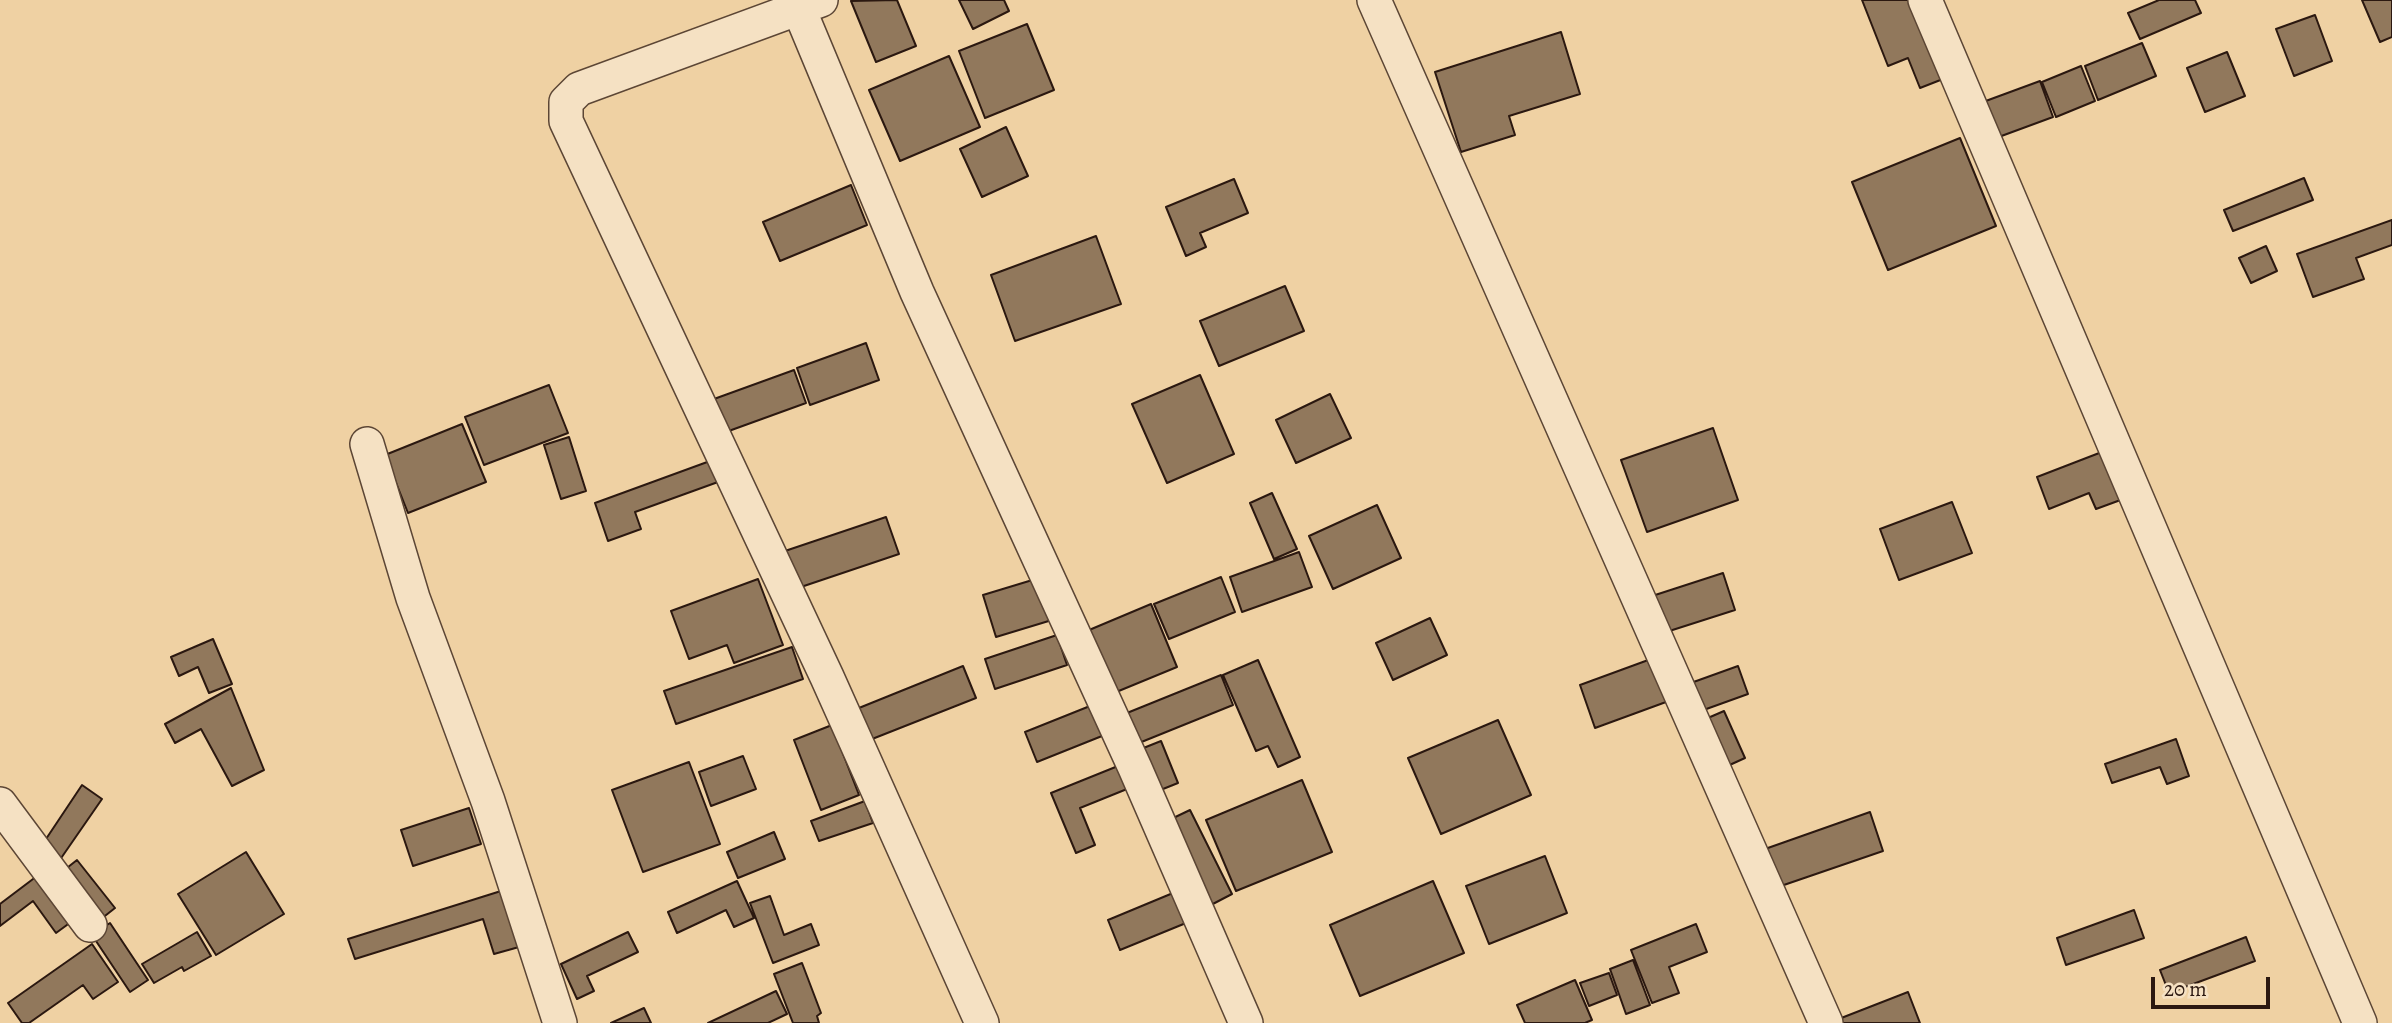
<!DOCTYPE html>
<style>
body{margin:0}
#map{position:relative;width:2392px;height:1023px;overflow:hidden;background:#efd1a3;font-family:Alegreya,serif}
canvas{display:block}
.scale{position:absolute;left:2151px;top:977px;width:119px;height:32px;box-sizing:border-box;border:4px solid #2b1810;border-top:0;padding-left:9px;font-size:21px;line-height:24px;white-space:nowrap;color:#2b1810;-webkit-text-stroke:5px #f5e1c3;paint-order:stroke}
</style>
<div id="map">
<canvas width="2392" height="1023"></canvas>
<div class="scale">20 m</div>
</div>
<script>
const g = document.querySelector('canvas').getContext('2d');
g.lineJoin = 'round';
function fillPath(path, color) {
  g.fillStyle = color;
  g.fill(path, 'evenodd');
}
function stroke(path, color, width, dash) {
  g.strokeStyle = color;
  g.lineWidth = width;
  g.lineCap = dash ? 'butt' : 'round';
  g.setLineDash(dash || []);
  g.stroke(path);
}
const building = new Path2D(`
 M897 0 916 46 876 62 851 1Z
 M959 0H1004L1009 11 973 29Z
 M1862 0H1912L1943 79 1920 88 1908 58 1888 66Z
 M2159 0H2195L2201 13 2140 39 2128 13Z
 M2362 0H2392V37L2380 42Z
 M2315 15 2332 61 2294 76 2276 29Z
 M1027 24 1054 90 985 118 959 51Z
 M1561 32 1580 94 1509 116 1515 135 1461 152 1435 72Z
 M2142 43 2156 76 2098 100 2085 66Z
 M2227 52 2245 96 2205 112 2187 68Z
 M949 56 980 127 900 161 869 90Z
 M2081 66 2095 101 2056 117 2042 82Z
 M2040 81 2053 117 1996 138 1983 102Z
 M1006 127 1028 176 982 197 960 149Z
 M1960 138 1996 226 1888 270 1852 182Z
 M2304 178 2313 200 2233 231 2224 210Z
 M1234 179 1248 213 1200 233 1206 247 1186 256 1166 207Z
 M851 185 867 225 780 261 763 222Z
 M2392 220V245L2356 258 2364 279 2313 297 2297 254Z
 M1096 236 1121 304 1015 341 991 275Z
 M2266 246 2277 271 2251 283 2239 258Z
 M1285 286 1304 331 1219 366 1200 321Z
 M866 343 879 380 810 405 797 368Z
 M794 370 806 403 726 432 714 399Z
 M1200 375 1234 454 1167 483 1132 404Z
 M549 385 568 433 484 465 465 417Z
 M1330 394 1351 438 1296 463 1276 420Z
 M462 424 486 482 408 513 385 455Z
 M1713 428 1738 500 1647 532 1621 460Z
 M569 437 586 491 561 499 544 445Z
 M2107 450 2126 498 2096 509 2089 493 2049 509 2037 477Z
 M710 461 718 482 635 512 641 529 608 541 595 503Z
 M1272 493 1297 549 1274 559 1250 503Z
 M1952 502 1972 553 1899 580 1880 529Z
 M1377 505 1401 558 1333 589 1309 536Z
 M886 517 899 554 795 589 782 552Z
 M1299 552 1312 587 1242 612 1230 577Z
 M1723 573 1735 610 1660 634 1649 597Z
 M1221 577 1235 612 1169 639 1154 604Z
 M1039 578 1052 620 996 637 983 595Z
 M758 579 783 645 734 663 727 645 689 659 671 611Z
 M1151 604 1177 667 1109 695 1082 633Z
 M1430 618 1447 655 1393 680 1376 643Z
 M1057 635 1067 665 995 689 985 659Z
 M213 639 232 684 209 693 198 667 179 676 171 657Z
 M792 647 803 679 676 724 664 691Z
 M1651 659 1666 702 1595 728 1580 685Z
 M1258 660 1300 757 1278 767 1268 746 1256 751 1223 675Z
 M963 666 976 698 862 743 849 712Z
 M1738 666 1748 694 1698 712 1688 684Z
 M1221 675 1233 705 1134 745 1122 715Z
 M231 688 264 770 232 786 201 729 175 743 165 724Z
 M1090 706 1102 736 1037 762 1025 732Z
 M1724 711 1745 758 1723 768 1701 721Z
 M1498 720 1531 795 1441 834 1408 758Z
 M832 725 859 795 821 810 794 740Z
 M2176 739 2189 776 2167 784 2160 767 2112 783 2105 764Z
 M1161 741 1178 783 1153 793 1136 751Z
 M743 756 756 789 711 806 699 772Z
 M689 762 720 844 643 872 612 790Z
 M1118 766 1127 789 1080 808 1095 845 1076 853 1051 793Z
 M1302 780 1332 852 1236 891 1206 820Z
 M82 785 102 799 57 864 38 851Z
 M865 801 873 823 819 841 811 821Z
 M469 808 481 844 413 866 401 830Z
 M1190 810 1232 894 1209 906 1167 821Z
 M1870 812 1883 851 1778 887 1765 849Z
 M774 832 785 859 738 878 727 852Z
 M246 852 284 914 216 955 178 894Z
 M1545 856 1567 913 1489 944 1466 886Z
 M77 860 115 908 96 923 58 875Z
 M37 876 71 922 56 933 33 901 0 926V904Z
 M737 881 754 918 734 927 726 910 677 933 668 912Z
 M1433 881 1464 953 1360 996 1330 925Z
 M501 891 519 947 494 954 483 919 355 959 348 939Z
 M1173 893 1186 923 1120 950 1108 920Z
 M770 896 784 935 811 924 819 945 773 963 750 903Z
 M2134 910 2144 938 2066 965 2057 938Z
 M110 923 148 980 130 992 92 935Z
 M1696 924 1707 952 1669 967 1679 993 1652 1003 1631 950Z
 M197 932 211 956 184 971 182 967 154 983 142 964Z
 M628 932 638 952 587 976 594 991 577 999 561 964Z
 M2246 937 2255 961 2169 993 2160 970Z
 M92 944 118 982 93 999 83 985 29 1023H22L8 1003Z
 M1633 960 1650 1005 1626 1014 1610 969Z
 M802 963 821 1013 817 1016 819 1023H793L774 974Z
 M1609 973 1617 995 1589 1006 1580 983Z
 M1575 980 1592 1020 1585 1023H1525L1517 1005Z
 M776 991 787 1014 768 1023H708Z
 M1908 992 1920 1023H1831V1022Z
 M644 1008 651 1023H611Z`);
const street = new Path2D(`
 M821 0 579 89 566 102V121L827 677 982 1023
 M1374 0 1826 1023
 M1925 0 2360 1023
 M799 9 917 292 1135 768 1246 1023
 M367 444 413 598 488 801 560 1023
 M0 804 90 925`);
fillPath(building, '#91785c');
stroke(building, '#2b1810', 2);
stroke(street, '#5c4635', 36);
stroke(street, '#f5e1c3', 33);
</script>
